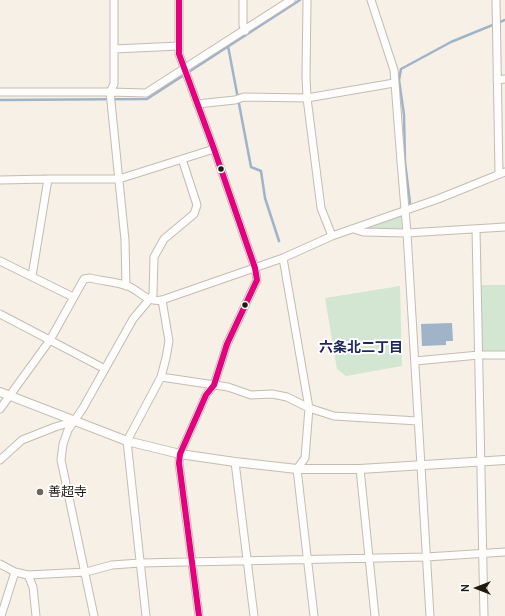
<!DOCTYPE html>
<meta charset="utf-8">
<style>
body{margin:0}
#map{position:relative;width:505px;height:616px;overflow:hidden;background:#f7f0e6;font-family:Cabin,sans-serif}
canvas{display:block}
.north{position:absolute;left:457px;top:568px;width:40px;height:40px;-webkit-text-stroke:3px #fff;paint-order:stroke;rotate:270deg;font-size:11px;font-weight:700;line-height:16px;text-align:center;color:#201a11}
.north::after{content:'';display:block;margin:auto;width:14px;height:18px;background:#201a11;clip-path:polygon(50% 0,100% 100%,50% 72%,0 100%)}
</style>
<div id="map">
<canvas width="505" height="616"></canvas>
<div class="north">N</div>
</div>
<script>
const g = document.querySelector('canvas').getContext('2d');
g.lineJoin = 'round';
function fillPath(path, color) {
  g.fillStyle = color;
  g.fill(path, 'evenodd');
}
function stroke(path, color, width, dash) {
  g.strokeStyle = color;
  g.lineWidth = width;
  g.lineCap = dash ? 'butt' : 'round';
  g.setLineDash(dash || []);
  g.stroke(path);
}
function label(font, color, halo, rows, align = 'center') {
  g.font = font + ' Cabin,"Noto Sans JP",sans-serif';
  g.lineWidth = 4;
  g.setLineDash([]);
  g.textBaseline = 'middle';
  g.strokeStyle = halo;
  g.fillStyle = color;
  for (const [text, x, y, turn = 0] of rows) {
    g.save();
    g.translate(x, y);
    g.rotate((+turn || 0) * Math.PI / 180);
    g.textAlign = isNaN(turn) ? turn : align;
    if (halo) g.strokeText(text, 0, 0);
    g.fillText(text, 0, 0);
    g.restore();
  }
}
const green = new Path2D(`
 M401 214 402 232 366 231 365 227Z
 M477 285H505V355H479Z
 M400 286 402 366 346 376 337 369 325 298Z`);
const water = new Path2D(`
 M452 323 453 341H446V345L422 346 421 324Z`);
const stream = new Path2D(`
 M228 46 251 167 261 171 265 198 279 241
 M0 100 147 99 300 0
 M410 203 405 162 404 115 399 80 401 69 451 42 505 20`);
const minor = new Path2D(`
 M179 0V54L214 149 255 268 257 280 227 344 214 385 206 395 180 454 179 463 199 616
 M243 0V25L245 31
 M307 0 306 76 307 98 321 208 332 236
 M371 0 394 70 401 162 407 233 430 616
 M496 0 499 174
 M114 49 179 46
 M497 80 505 79
 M0 92H110L114 84V0
 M197 104 235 100 244 97 307 98 394 83
 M0 180 48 179H119L214 149
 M354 229 363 232 407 233 505 227
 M476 229 484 616
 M283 258 309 408 305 458 297 469 314 616
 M0 261 73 297
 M32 276 48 179
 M126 286 125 240 110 92 146 93 291 0
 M0 314 105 369
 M415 361 479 355H505
 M161 377 228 387 251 395 272 394 287 397 309 408 334 416 418 421
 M0 409 50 340 84 279 90 278C102 281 116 282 128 286 140 291 147 303 162 300L283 258 332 236 438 199 505 172
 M0 460 22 440 55 427 75 421
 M235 462 254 616
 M360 469 375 616
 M0 564 15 572 28 575 86 572 112 565 140 563 426 557 505 552
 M28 575 33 587 36 616
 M1 616 15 572
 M94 616 61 460 63 444 68 430 83 408 133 319 153 295 154 257 164 239 194 214 197 205 182 159
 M146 616 127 441 161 377 166 358 169 341 162 300`);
const tertiary = new Path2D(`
 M0 392 127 441 180 454 235 462 297 469H360L505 460`);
const bus1 = new Path2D(`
 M179 0V54L214 149 255 268 257 280 227 344 214 385 206 395 180 454 179 463 199 616`);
const markers = [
 [221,169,3.5,"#201a11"],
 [245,305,3.5,"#201a11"],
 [40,492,4,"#6b655c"]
];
const poiNames = [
 ["善超寺",48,492]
];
const neighbourhoodNames = [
 ["六条北二丁目",361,348]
];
fillPath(green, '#d2e6d2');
fillPath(water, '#a1b3c9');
stroke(stream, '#a1b3c9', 2.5);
stroke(minor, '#c3bcb3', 9);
stroke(tertiary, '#c3bcb3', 10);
stroke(minor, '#fefdfb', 7);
stroke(tertiary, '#fefdfb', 8);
stroke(bus1, '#e5007d', 6);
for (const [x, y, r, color] of markers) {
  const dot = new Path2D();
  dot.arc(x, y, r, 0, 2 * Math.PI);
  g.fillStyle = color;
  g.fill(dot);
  stroke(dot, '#fff', 1.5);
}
label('13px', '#201a11', '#fff', poiNames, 'left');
label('bold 14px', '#1d265e', '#fff', neighbourhoodNames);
</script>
